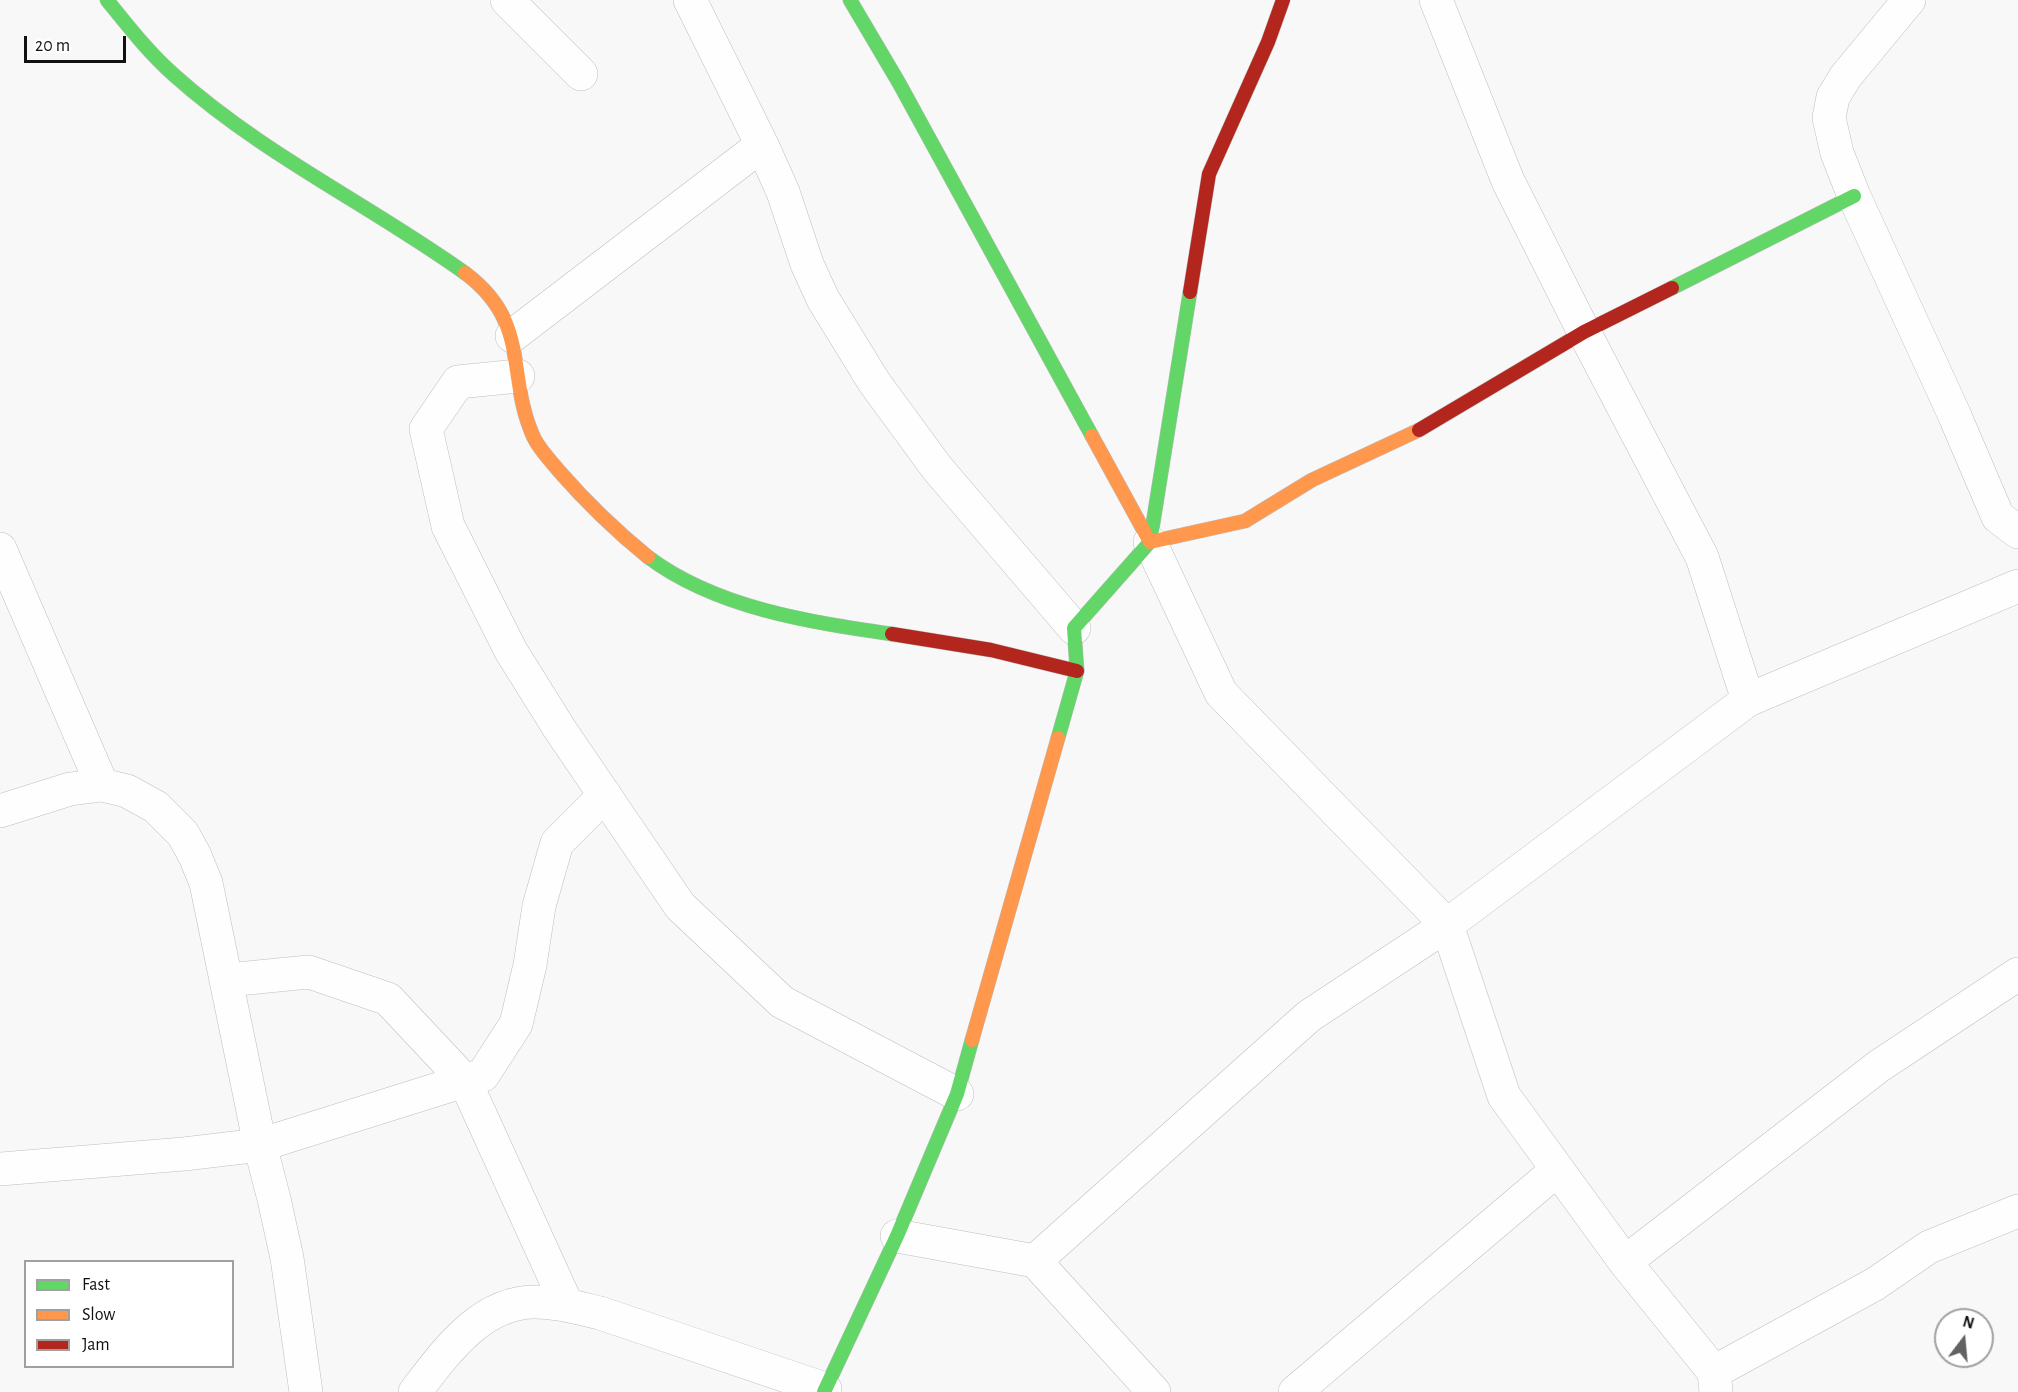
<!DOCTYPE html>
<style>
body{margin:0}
#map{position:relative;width:2018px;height:1392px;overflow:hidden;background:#f8f8f8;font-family:"Alegreya Sans",sans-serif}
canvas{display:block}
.legend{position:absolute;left:24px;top:1260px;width:210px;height:108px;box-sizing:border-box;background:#fff;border:2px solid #a0a0a0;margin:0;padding:8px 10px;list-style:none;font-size:18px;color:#111112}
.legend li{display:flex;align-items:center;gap:12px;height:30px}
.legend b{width:30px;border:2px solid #a0a0a0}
.north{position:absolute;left:1934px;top:1308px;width:60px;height:60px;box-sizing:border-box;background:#fff;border:2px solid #a0a0a0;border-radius:50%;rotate:16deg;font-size:16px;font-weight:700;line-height:24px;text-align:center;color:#111112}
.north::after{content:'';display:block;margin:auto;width:21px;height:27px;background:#626262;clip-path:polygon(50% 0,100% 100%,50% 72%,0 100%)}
.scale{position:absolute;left:24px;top:36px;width:102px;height:27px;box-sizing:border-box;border:3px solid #111112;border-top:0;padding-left:8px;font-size:18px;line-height:21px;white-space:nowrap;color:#111112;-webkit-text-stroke:4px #fff;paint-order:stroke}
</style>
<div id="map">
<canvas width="2018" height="1392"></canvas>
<ul class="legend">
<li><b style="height:8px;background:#63d668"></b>Fast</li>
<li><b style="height:8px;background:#ff974d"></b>Slow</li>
<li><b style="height:8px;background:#b3261e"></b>Jam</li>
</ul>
<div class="north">N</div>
<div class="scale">20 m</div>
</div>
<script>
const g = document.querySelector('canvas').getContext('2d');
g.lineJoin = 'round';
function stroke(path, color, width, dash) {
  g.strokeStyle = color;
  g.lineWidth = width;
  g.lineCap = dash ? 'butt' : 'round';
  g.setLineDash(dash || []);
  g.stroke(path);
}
const street = new Path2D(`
 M507 0 581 74
 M690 0 762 145 783 192 807 264 823 299 874 382 937 468 1074 628
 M1436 0 1508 181 1584 332 1702 557 1748 700
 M1909 0 1846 76 1833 97 1829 118 1837 153 1854 196 1954 414 1998 517 2018 532
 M512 336 762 145
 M518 376 458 382 426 429 448 526 511 651 559 728 680 906 782 1002 957 1094
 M1150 542 1221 693 1447 925 1504 1096 1625 1262 1714 1372
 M0 549 102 785 127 791 156 807 183 834 195 856 206 883 260 1145 274 1199 287 1258 306 1392
 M0 811 70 789 102 785
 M227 980 309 972 388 999 465 1081 567 1305
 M0 1169 184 1154 260 1145 483 1075 516 1024 530 965 539 906 557 843 605 795
 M897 1236 1035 1261 1154 1392
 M1035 1261 1309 1016 1447 925 1748 700 2018 586
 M1625 1262 1879 1066 2018 974
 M415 1392C445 1353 481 1301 536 1302 558 1302 579 1308 600 1313L825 1389
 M1295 1392 1557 1170
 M1716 1392 1714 1372 1875 1284 1929 1247 2018 1211`);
const fast = new Path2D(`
 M107 0C128 26 149 53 174 75 262 154 370 205 465 273
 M850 0 899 83 1092 436
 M1672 288 1854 196
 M648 557C716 608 809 622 892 634
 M1058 738 1077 671 1074 628 1150 542 1190 292
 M824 1392 897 1236 957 1094 972 1040`);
const slow = new Path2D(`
 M465 273C532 323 505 375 534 438 540 450 550 460 559 471 586 502 616 531 648 557
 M1092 436 1150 542 1245 521 1312 480 1419 430
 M972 1040 1058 738`);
const jam = new Path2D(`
 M1190 292 1209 174 1268 42 1283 0
 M1419 430 1584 332 1672 288
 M892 634 991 650 1077 671`);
stroke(street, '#bebebe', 34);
stroke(fast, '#bebebe', 15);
stroke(slow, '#bebebe', 15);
stroke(jam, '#bebebe', 15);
stroke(street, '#fefefe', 33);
stroke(fast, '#63d668', 14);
stroke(slow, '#ff974d', 14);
stroke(jam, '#b3261e', 14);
</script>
